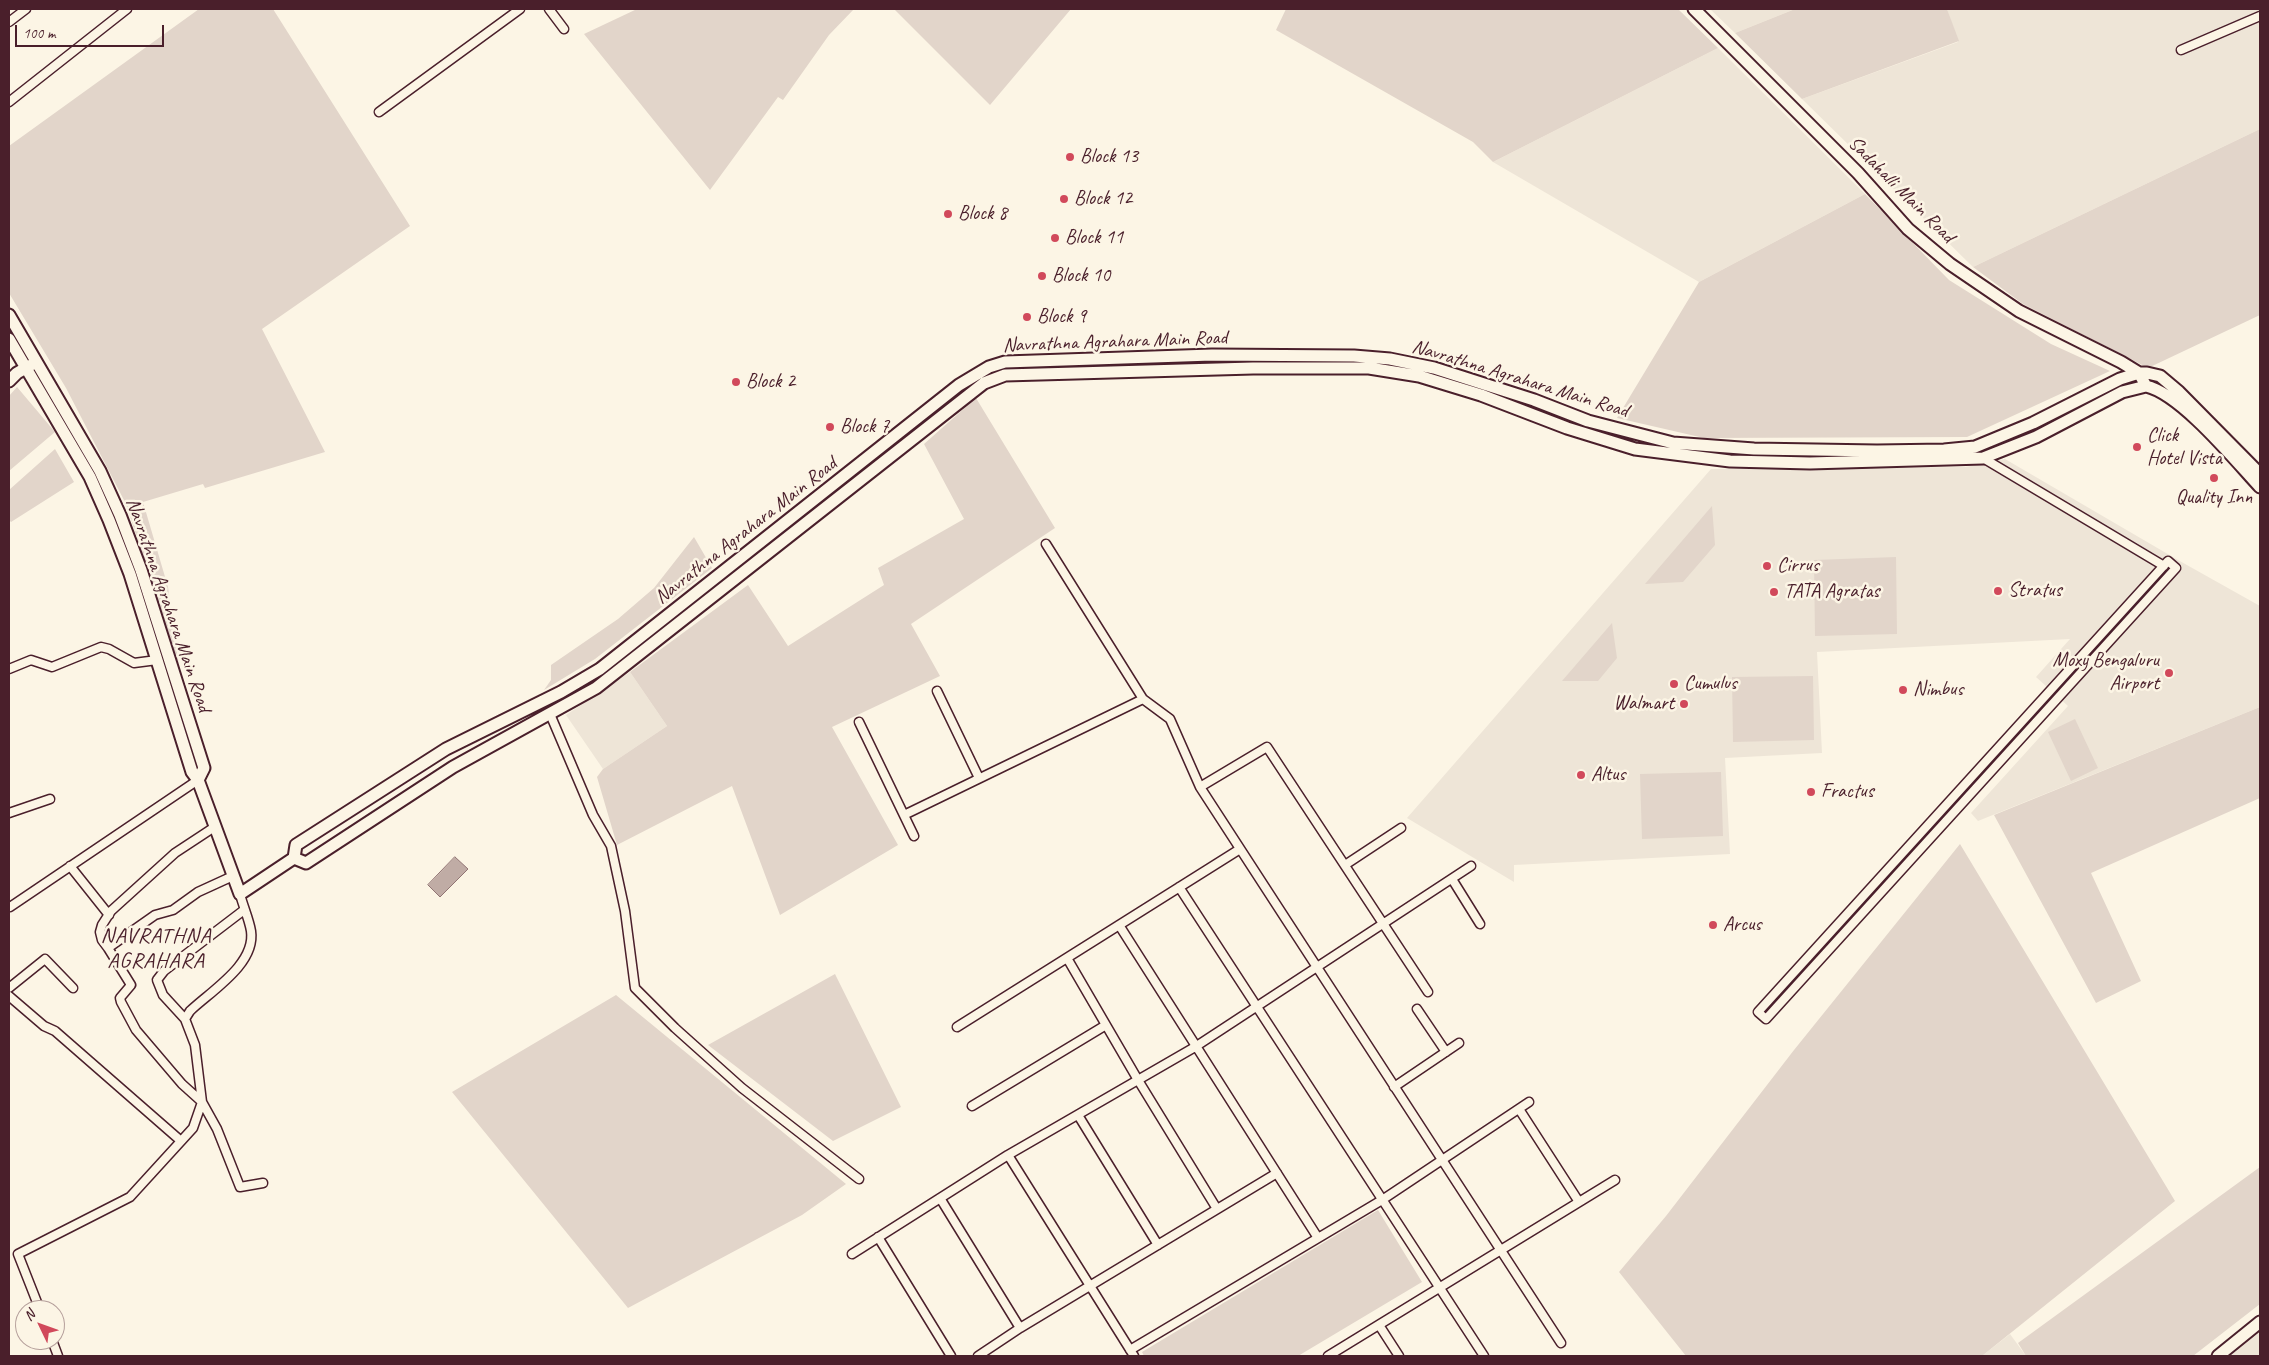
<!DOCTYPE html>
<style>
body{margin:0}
#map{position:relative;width:2269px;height:1365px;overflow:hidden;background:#fcf5e5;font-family:Caveat,sans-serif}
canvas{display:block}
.frame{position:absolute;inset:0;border:10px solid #4a1f2b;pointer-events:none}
.north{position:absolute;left:15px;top:1300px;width:50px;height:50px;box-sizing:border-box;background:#fcf5e5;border:1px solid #b59f9b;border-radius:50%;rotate:312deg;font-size:14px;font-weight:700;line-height:20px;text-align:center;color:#4a1f2b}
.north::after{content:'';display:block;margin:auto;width:18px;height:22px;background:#d1495b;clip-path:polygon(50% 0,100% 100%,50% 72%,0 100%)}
.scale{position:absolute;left:15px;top:25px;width:149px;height:22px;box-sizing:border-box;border:2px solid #4a1f2b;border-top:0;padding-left:6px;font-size:15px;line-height:18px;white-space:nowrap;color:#4a1f2b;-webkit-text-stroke:4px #fcf5e5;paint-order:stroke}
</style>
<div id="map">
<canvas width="2269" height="1365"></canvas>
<div class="frame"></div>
<div class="north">N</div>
<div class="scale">100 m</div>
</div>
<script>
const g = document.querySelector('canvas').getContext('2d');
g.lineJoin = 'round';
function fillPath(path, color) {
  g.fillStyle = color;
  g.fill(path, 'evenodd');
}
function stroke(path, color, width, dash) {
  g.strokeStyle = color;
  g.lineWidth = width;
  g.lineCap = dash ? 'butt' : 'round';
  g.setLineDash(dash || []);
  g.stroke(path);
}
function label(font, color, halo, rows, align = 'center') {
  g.font = font + ' Caveat,sans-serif';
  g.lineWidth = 5;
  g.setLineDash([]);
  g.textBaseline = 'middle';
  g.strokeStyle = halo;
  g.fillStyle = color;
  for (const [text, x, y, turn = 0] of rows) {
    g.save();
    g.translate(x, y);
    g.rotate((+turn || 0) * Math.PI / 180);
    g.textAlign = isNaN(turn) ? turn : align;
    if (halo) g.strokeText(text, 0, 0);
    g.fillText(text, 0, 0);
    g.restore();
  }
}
const built = new Path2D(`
 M1710 9H1795L1735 33Z
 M1947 9H2260V129L1973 267 1802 99 1958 42Z
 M1718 48 1865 194 1699 282 1493 162Z
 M2005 459 2178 560 2260 606V707L1978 821 1971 813 2068 706 2036 677 2070 639 1817 652 1822 753 1725 758 1730 854 1514 865V882L1407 818 1711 469 1966 467Z
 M630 672 667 726 603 769 566 715Z
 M2260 1332V1356H2230Z
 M2010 1334 2026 1356H1982Z`);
const green = new Path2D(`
 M199 9H273L410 226 262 329 325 452 205 488 203 484 143 502 168 587 179 666 126 504 66 388 9 293V146Z
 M637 9H854L829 35 783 100 778 97 710 190 584 34Z
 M894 9H1071L990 105Z
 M1286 9H1678L1718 48 1493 162 1473 142 1276 30Z
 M1795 9H1947L1959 41 1802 99 1735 33Z
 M2260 129V315L2148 368 2023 304 1973 267Z
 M1865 194 1949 280 2051 344 2110 371 1967 437 1704 438 1617 418 1699 282Z
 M17 387 55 432 9 471V396Z
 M976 398 1055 528 911 624 940 676 832 727 898 845 780 915 732 786 617 845 597 777 603 769 667 726 630 672 748 585 788 646 884 585 878 568 964 519 924 444Z
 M55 449 74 482 11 522 9 520V490Z
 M1712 506 1715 545 1683 582 1645 584Z
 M694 537 712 568 595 659 544 690 551 680V665L618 619 654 588Z
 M1896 557 1897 634 1815 636 1814 560Z
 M1612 623 1617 658 1598 681H1562Z
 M1813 676 1814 740 1733 742 1732 677Z
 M2260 707V798L2091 873 2141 981 2096 1003 1994 815Z
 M2075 719 2098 768 2071 781 2048 732Z
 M1721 772 1723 836 1642 839 1640 774Z
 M1960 844 2175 1201 1982 1356H1686L1619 1272 1666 1216 1794 1050Z
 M835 974 901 1107 833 1141 708 1045Z
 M616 995 846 1184 802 1215 628 1308 452 1092Z
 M2260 1167V1304L2193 1356H2026L2018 1343Z
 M1378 1210 1422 1282 1298 1356H1144L1142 1352Z`);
const water = new Path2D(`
 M455 857 468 869 440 897 428 885Z`);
const street = new Path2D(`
 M549 9 564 29
 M9 22 26 9
 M2181 50 2260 16
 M9 102 127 9
 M379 112 520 9
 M1983 458 2164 566
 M1046 544 1143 699 1170 719 1200 787 1561 1343
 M2168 561 2176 568 1766 1019 1758 1012Z
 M9 669 31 660 52 667 101 647 109 649 134 663 157 660
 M937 691 979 778
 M550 714 593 815 611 846 625 911 635 988 675 1028 742 1088 859 1179
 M859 722 914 836
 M1200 787 1267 747 1428 992
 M9 813 50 799
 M904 815 1143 699
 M216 826 175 853 111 911 102 925 100 932 102 940 108 948 155 915 173 910 198 892 233 876
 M1345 865 1401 828
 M70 866 109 915
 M1452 879 1480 924
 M1179 887 1484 1356
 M10 907 198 780
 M1119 925 1318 1238
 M108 948 131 985 120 998 121 1002 136 1030 182 1084 202 1102 217 1129 240 1187 263 1183
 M1067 958 1138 1080 1217 1209
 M9 988 45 959 73 988
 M9 996 44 1026 55 1031 181 1141
 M1417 1009 1446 1052
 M185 1019 163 995 157 980 164 971 244 910
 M957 1027 1240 849
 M1394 1087 1459 1043
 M972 1106 1106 1025
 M1519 1109 1579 1202
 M1078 1115 1158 1245
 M1008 1155 1134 1356
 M940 1198 1020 1328
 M878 1237 951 1356
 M852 1254 1008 1155 1195 1047 1471 866
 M40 1310 18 1254 130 1197 193 1128 202 1102 195 1045 185 1019 190 1011C211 991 256 964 251 931 249 919 243 906 240 894
 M1379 1325 1399 1356
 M52 1340 58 1356
 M1130 1350 1382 1200 1529 1102
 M978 1356 1020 1328 1277 1173
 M1328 1356 1615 1180`);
const secondary = new Path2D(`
 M1694 9 1858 173 1908 229 1950 264 2019 311 2121 362 2139 373 2146 386C2181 394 2235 460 2260 487
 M9 315 100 471 120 515 141 570 204 768 198 780
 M9 339 90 477 109 520 130 574 192 772 198 780 240 894 294 858 296 845 446 749 561 692 600 669 959 385 989 367 1005 362 1212 355 1354 356 1390 359 1434 368 1534 400 1588 421 1673 443 1754 449 1877 451 1944 450 1975 447 2033 423 2120 379 2139 373H2147L2160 376 2179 392 2260 474
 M9 381 17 373 31 365
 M294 858 306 863 453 767 596 688 984 383 1005 375 1253 368H1369L1419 376 1481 395 1567 428 1635 449 1730 461 1810 463 1983 458 2036 437 2122 392 2146 386
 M2218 1356 2260 1322`);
const markers = [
 [1070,157,5,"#d1495b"],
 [1064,199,5,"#d1495b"],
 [948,214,5,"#d1495b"],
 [1055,238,5,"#d1495b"],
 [1042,276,5,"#d1495b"],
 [1027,317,5,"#d1495b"],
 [736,382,5,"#d1495b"],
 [830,427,5,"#d1495b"],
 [2137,447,5,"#d1495b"],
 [2214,478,5,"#d1495b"],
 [1767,566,5,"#d1495b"],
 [1998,591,5,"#d1495b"],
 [1774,592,5,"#d1495b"],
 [2169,673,5,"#d1495b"],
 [1674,684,5,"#d1495b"],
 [1903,690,5,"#d1495b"],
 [1684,704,5,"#d1495b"],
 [1581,775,5,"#d1495b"],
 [1811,792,5,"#d1495b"],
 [1713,925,5,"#d1495b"]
];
const poiNames = [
 ["Block 13",1080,157],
 ["Block 12",1074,199],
 ["Block 8",958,214],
 ["Block 11",1065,238],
 ["Block 10",1052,276],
 ["Block 9",1037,317],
 ["Block 2",746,382],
 ["Block 7",840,427],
 ["Click",2147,436],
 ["Hotel Vista",2147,459],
 ["Quality Inn",2214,498,"center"],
 ["Cirrus",1777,566],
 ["Stratus",2008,591],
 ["TATA Agratas",1784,592],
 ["Moxy Bengaluru",2159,661,"right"],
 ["Airport",2159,684,"right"],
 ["Cumulus",1684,684],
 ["Nimbus",1913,690],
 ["Walmart",1674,704,"right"],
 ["Altus",1591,775],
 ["Fractus",1821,792],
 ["Arcus",1723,925]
];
const streetNames = [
 ["Sadahalli Main Road",1901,190,45],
 ["Navrathna Agrahara Main Road",1115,342,-2],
 ["Navrathna Agrahara Main Road",1520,379,17],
 ["Navrathna Agrahara Main Road",746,531,-38],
 ["Navrathna Agrahara Main Road",168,605,71]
];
const quarterNames = [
 ["NAVRATHNA",156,936],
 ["AGRAHARA",156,961]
];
fillPath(built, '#eee5d7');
fillPath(green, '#e2d5ca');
fillPath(water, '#c0aca5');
stroke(water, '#917474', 1);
stroke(street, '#4a1f2b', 11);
stroke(secondary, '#4a1f2b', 15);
stroke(street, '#fcf5e5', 8);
stroke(secondary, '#fcf5e5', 11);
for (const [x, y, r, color] of markers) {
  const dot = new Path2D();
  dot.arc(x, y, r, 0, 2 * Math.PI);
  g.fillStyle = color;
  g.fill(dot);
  stroke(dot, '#fcf5e5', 2);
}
label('20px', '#4a1f2b', '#fcf5e5', poiNames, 'left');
label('20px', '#4a1f2b', '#fcf5e5', streetNames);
g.letterSpacing = '1px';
label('22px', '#4a1f2b', '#fcf5e5', quarterNames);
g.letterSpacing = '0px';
</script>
